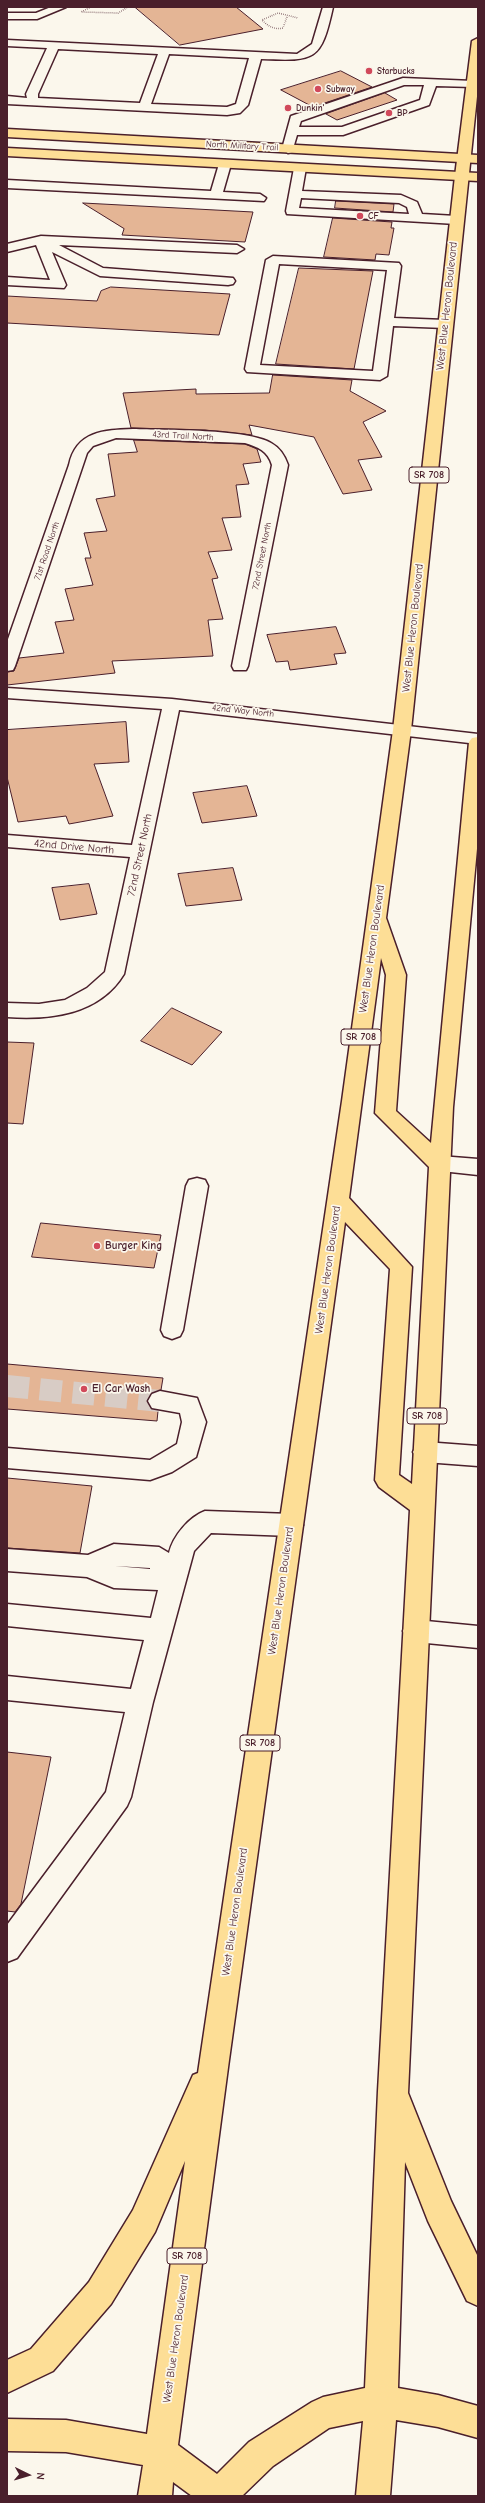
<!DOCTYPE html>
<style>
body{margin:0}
#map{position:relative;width:485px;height:2503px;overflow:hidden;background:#fbf7ec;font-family:"Comic Neue",sans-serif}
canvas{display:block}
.frame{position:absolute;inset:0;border:8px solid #4a1f2b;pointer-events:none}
.north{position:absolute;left:8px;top:2455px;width:40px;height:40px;-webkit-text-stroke:3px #fbf7ec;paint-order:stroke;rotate:95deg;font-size:11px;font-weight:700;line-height:16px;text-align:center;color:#4a1f2b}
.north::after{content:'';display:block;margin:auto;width:14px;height:18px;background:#4a1f2b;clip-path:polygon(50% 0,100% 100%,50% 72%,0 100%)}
</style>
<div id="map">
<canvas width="485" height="2503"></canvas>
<div class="frame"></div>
<div class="north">N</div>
</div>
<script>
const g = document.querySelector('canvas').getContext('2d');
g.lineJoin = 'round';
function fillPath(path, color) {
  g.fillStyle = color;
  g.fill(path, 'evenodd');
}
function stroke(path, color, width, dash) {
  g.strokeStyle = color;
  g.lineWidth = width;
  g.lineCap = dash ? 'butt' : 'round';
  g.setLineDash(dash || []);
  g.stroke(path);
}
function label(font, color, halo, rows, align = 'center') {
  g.font = font + ' "Comic Neue",sans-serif';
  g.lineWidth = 3.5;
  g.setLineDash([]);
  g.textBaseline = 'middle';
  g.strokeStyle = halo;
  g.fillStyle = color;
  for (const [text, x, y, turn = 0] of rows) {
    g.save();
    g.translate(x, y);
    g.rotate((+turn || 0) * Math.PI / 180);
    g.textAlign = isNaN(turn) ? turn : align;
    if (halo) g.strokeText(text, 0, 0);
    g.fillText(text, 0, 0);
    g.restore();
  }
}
const building = new Path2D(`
 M135 7H236L263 29 180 45Z
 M341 71 372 87 313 107 281 90Z
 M385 93 397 100 337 120 326 114Z
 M336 201 394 204 393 212 335 208Z
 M83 203 253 212 245 242 122 235 124 229Z
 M333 218 392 222 391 228H394L389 255 376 254 375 260 324 257Z
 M299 268 373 271 354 369 276 364Z
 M111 287 230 294 219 335 7 323V296L97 301 101 291Z
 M273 375 352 380 350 391 386 411 363 422 382 457 358 460 372 490 343 494 314 437 249 425 252 435 205 430 131 428 123 393 196 389V394L269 393Z
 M134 440 245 444 257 449 261 462 243 464 249 484 236 485 241 517 222 518 232 550 208 552 218 578 212 579 223 619 208 620 213 656 112 661 115 673 7 685V672L14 671 19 658 64 653 55 622 74 620 65 589 93 585 85 558H91L84 533 107 531 96 499 115 496 108 454 137 452Z
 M336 627 346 653 334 654 337 664 290 670 288 661 276 662 267 635Z
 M126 722 129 762 94 764 113 816 69 824 66 816 18 822 7 777V730Z
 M247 786 257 816 202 823 193 793Z
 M233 868 242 900 186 906 178 874Z
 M89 884 97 914 60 920 52 888Z
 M172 1008 222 1032 192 1065 141 1041Z
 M7 1042 34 1043 23 1124 7 1123Z
 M41 1223 161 1235 154 1268 32 1257Z
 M7 1364 163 1378 161 1390 151 1393 147 1400 151 1409 158 1411 157 1421 7 1409Z
 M7 1478 92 1486 80 1553 7 1548Z
 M7 1752 51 1757 21 1904 15 1912 7 1911Z`);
const minorTunnel = new Path2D(`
 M7 1386 160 1401`);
const path = new Path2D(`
 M91 7 81 12 118 13 128 7
 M287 17 283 28C274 30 268 26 262 20L278 13 298 18`);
const minor = new Path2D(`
 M51 7H66L37 19H7V13H36Z
 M323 7H333C321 62 315 61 261 59L248 105 240 113 227 115 7 104V96L27 98 26 94 47 48 7 46V40L297 54 312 44ZM58 49 158 54 140 103 38 98V94ZM169 54 249 58 236 104 227 107 151 104Z
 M403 78 473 81 477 82 478 85 473 87 436 86 429 105 343 135H297L292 152 288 153 282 149 291 116ZM404 85H424L420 100 342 127H299L301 121Z
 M225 160 231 164 223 192 260 194 266 198 264 201 7 188V180L211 191 219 164Z
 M300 164 306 168 302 191 401 195 417 202 422 214 456 216 462 220 456 224 287 214 286 211 294 168ZM301 198 399 203 407 207 409 214 299 208Z
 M41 236 237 245 244 249 237 253 59 245 103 268 233 278 235 281 233 284 228 285 100 276 52 252 66 285 64 288 7 285V277L50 280 36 245 7 252V244Z
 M273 256 399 263 401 266 394 318 445 320 452 324 445 328 393 326 387 376 380 380 247 372 245 369 266 260ZM279 264 387 270 373 371 260 365Z
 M133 429C164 430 248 429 271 443 280 448 285 456 288 465L248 666 246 670H234L232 666 272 465C268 451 258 447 245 443L116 438 93 446 87 453 15 666 13 670 7 671V642L69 465C76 431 104 430 133 429Z
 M7 688 172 699 478 734V744L179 710 124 974C99 1015 50 1020 7 1017V1003L39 1004 65 1000 87 988 105 972 130 857 7 847V835L132 845 162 709 7 698Z
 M440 1156 478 1159V1175L432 1170 429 1164 432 1158Z
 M197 1178 205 1180 208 1186 183 1330 180 1336 172 1339 164 1336 161 1330 186 1186 189 1180Z
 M160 1391 197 1398 206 1422 196 1457 172 1472 150 1480 7 1468V1448L150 1460 177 1444 182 1422 180 1413 152 1408 148 1401 152 1394Z
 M425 1442 478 1446V1466L425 1462 417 1459 413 1452 417 1445Z
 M205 1511 291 1514 300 1518 303 1525 300 1532 291 1536 211 1533 194 1551 153 1702 131 1797 127 1806 17 1958 7 1962V1925L106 1792 125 1712 7 1700V1676L131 1689 144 1640 7 1626V1604L151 1618 158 1590 114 1588 87 1577 7 1571V1549L88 1555 114 1544 159 1547 169 1553C173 1536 189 1517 205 1511ZM115 1566 150 1568V1569Z
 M416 1620 478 1626V1648L416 1642 407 1639 403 1631 407 1623Z`);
const major = new Path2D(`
 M7 129 478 155V163L7 137Z
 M7 148 478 173V181L7 156Z`);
const highway = new Path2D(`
 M478 38V87L411 730 386 918 406 975 396 1111 431 1143 469 742 472 738 478 737V838L453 1107 408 2093 451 2201 478 2257V2306L467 2301 428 2221 405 2162 398 2388 438 2395 478 2406V2438L438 2427 396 2420 390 2496H356L363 2421 329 2428 273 2466 242 2496H192L173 2482 172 2496H138L143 2465 66 2452 7 2451V2419L66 2420 147 2434 185 2161 155 2232 111 2304 53 2371 7 2393V2360L31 2349 89 2282 133 2210 193 2075 198 2073 342 1101 393 730 455 176 472 41ZM381 958 386 975 375 1113 429 1167 412 1484 399 1475 412 1267 349 1198ZM345 1222 390 1269 375 1480 379 1487 410 1510 378 2091 365 2388 323 2397 312 2402 249 2442 217 2474 178 2445 229 2060Z`);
const markers = [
 [369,71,4,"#d1495b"],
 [318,89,4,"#d1495b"],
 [288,108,4,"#d1495b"],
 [389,113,4,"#d1495b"],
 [360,216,4,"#d1495b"],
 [97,1246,4,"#d1495b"],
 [84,1389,4,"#d1495b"]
];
const farPoinames = [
 ["Starbucks",377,71],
 ["Subway",326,89],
 ["Dunkin'",296,108],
 ["BP",397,113],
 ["CF",368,216]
];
const farStreetnames = [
 ["North Military Trail",242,146,3],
 ["43rd Trail North",183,436,3],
 ["71st Road North",47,551,-71],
 ["72nd Street North",262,556,-79],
 ["42nd Way North",243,711,6]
];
const shields = [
 [429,475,40],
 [361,1037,40],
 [427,1416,40],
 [260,1743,40],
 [187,2256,40]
];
const shieldNames = [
 ["SR 708",429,475],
 ["SR 708",361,1037],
 ["SR 708",427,1416],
 ["SR 708",260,1743],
 ["SR 708",187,2256]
];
const streetNames = [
 ["West Blue Heron Boulevard",447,306,-84],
 ["West Blue Heron Boulevard",413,628,-84],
 ["42nd Drive North",74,847,5],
 ["72nd Street North",140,855,-78],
 ["West Blue Heron Boulevard",372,949,-82],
 ["West Blue Heron Boulevard",328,1270,-82],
 ["West Blue Heron Boulevard",281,1591,-82],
 ["West Blue Heron Boulevard",235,1912,-82],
 ["West Blue Heron Boulevard",176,2339,-82]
];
const poiNames = [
 ["Burger King",105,1246],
 ["El Car Wash",92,1389]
];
fillPath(building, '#e4b595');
stroke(building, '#4a1f2b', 1);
stroke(minorTunnel, '#d8ccc5', 22, [22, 11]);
stroke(minor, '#4a1f2b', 3);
stroke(major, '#4a1f2b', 3);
stroke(highway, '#4a1f2b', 3);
stroke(path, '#4a1f2b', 1.5, [0.5, 1.5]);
fillPath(minor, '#fbf7ec');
fillPath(major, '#fdde96');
fillPath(highway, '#fdde96');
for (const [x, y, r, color] of markers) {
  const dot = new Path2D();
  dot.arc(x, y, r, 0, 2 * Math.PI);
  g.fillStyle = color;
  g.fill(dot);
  stroke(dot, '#fbf7ec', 1.5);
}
label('bold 9px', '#4a1f2b', '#fbf7ec', farPoinames, 'left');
label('9px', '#4a1f2b', '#fbf7ec', farStreetnames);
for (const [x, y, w] of shields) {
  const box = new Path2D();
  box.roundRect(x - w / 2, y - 8, w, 16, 3);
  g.fillStyle = '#fbf7ec';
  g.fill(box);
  stroke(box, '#4a1f2b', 1);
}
label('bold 10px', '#4a1f2b', null, shieldNames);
label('11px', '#4a1f2b', '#fbf7ec', streetNames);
label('bold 11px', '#4a1f2b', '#fbf7ec', poiNames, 'left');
</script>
